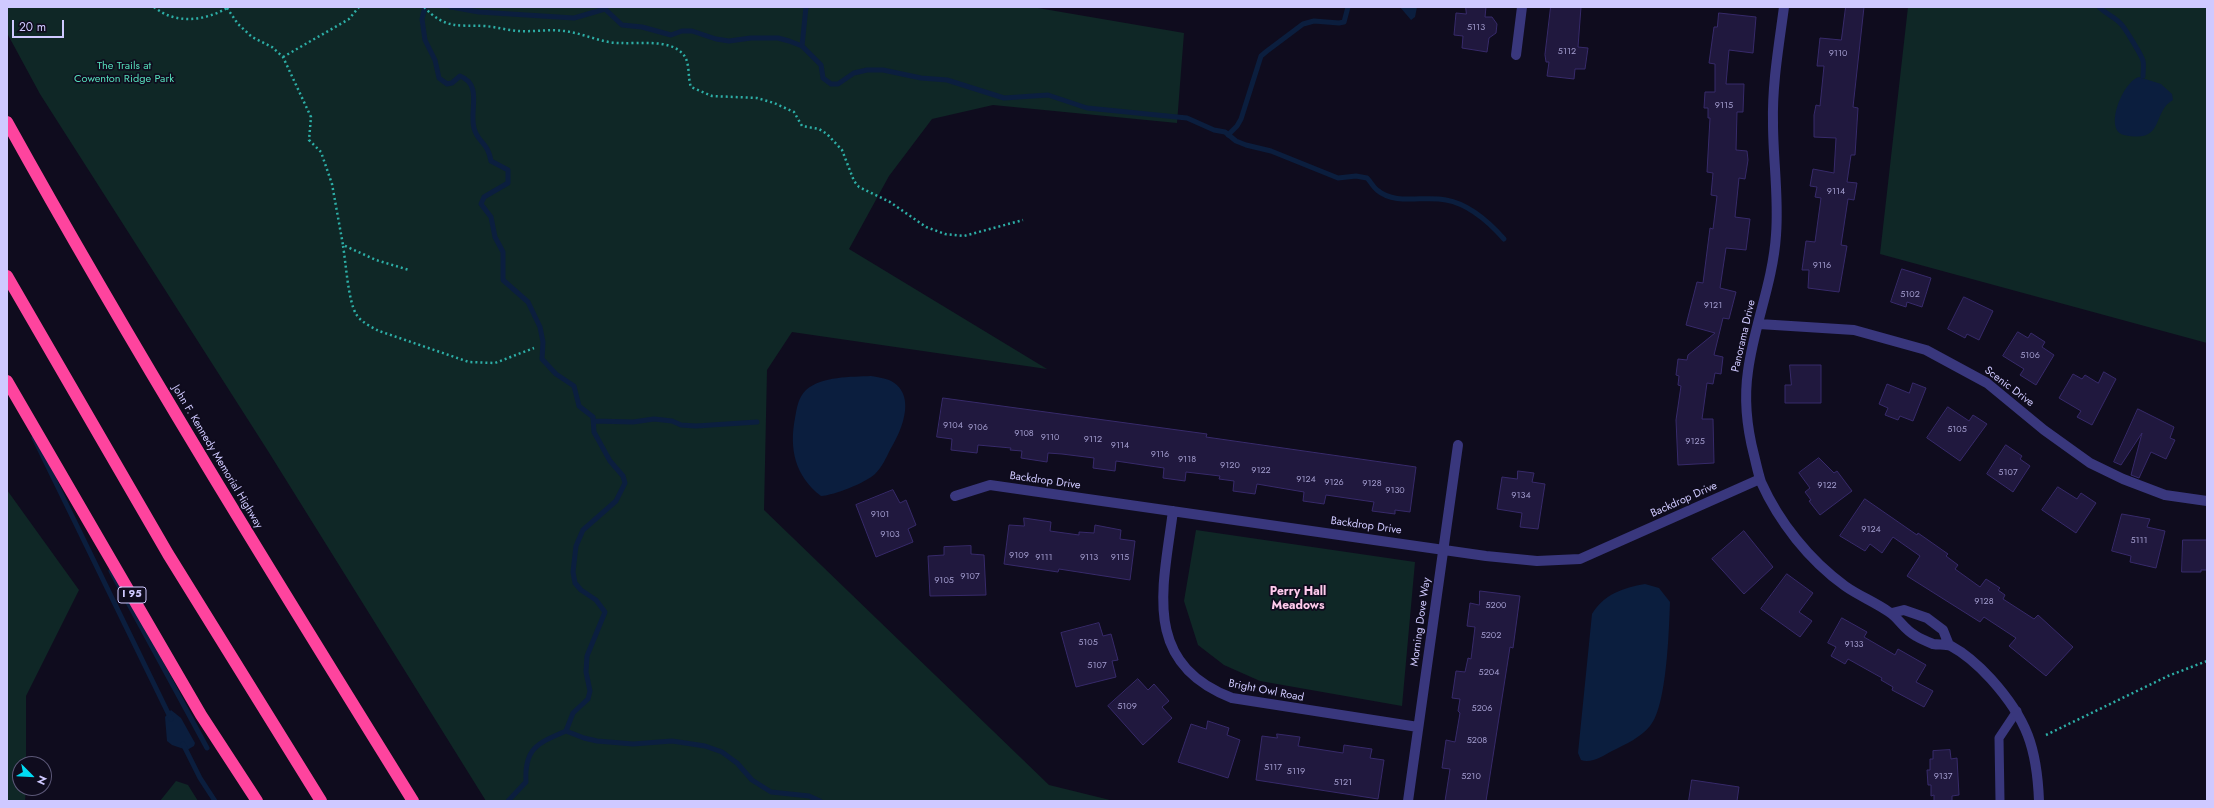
<!DOCTYPE html>
<style>
body{margin:0}
#map{position:relative;width:2214px;height:808px;overflow:hidden;background:#0f0c1e;font-family:Jost,sans-serif}
canvas{display:block}
.frame{position:absolute;inset:0;border:8px solid #cfc9ff;pointer-events:none}
.north{position:absolute;left:12px;top:756px;width:40px;height:40px;box-sizing:border-box;background:#0f0c1e;border:1px solid #5c5878;border-radius:50%;rotate:114deg;font-size:11px;font-weight:700;line-height:16px;text-align:center;color:#cfc9ff}
.north::after{content:'';display:block;margin:auto;width:14px;height:18px;background:#01dbf2;clip-path:polygon(50% 0,100% 100%,50% 72%,0 100%)}
.scale{position:absolute;left:12px;top:20px;width:52px;height:18px;box-sizing:border-box;border:2px solid #cfc9ff;border-top:0;padding-left:5px;font-size:12px;line-height:14px;white-space:nowrap;color:#cfc9ff;-webkit-text-stroke:3px #0f0c1e;paint-order:stroke}
</style>
<div id="map">
<canvas width="2214" height="808"></canvas>
<div class="frame"></div>
<div class="north">N</div>
<div class="scale">20 m</div>
</div>
<script>
const g = document.querySelector('canvas').getContext('2d');
g.lineJoin = 'round';
function fillPath(path, color) {
  g.fillStyle = color;
  g.fill(path, 'evenodd');
}
function stroke(path, color, width, dash) {
  g.strokeStyle = color;
  g.lineWidth = width;
  g.lineCap = dash ? 'butt' : 'round';
  g.setLineDash(dash || []);
  g.stroke(path);
}
function label(font, color, halo, rows, align = 'center') {
  g.font = font + ' Jost,sans-serif';
  g.lineWidth = 3.5;
  g.setLineDash([]);
  g.textBaseline = 'middle';
  g.strokeStyle = halo;
  g.fillStyle = color;
  for (const [text, x, y, turn = 0] of rows) {
    g.save();
    g.translate(x, y);
    g.rotate((+turn || 0) * Math.PI / 180);
    g.textAlign = isNaN(turn) ? turn : align;
    if (halo) g.strokeText(text, 0, 0);
    g.fillText(text, 0, 0);
    g.restore();
  }
}
const green = new Path2D(`
 M7 7H1032L1184 33 1177 123 993 105 932 119 889 176 849 249 1047 369 792 332 767 370 764 510 1049 785 1114 801H486L268 451 40 94 7 33Z
 M1908 7H2207V343L1880 254Z
 M7 490 79 590 26 696V764H20V788H26L25 801H7Z
 M1196 530 1415 562 1402 706 1260 681 1224 665 1198 645 1184 601Z
 M176 781 188 785 198 801H160Z`);
const water = new Path2D(`
 M1400 7H1417L1415 17 1411 20Z
 M2139 77 2161 84 2172 94 2173 100C2151 112 2166 144 2124 135 2103 130 2123 81 2139 77Z
 M871 376C877 377 884 378 889 380 918 393 902 431 890 450 886 458 882 467 875 474 865 483 835 495 821 496 795 476 789 449 795 418 797 407 798 398 806 390 822 376 851 377 871 376Z
 M1645 584 1659 588 1670 602C1669 629 1667 707 1650 726 1640 738 1626 744 1612 751 1603 756 1591 764 1581 760L1578 753 1592 614C1604 594 1623 588 1645 584Z
 M171 710 181 718 195 743 194 746 187 750 172 745 167 741 165 717Z`);
const stream = new Path2D(`
 M425 7 422 19 425 40 435 60 439 78 447 84 452 83 460 76C483 85 469 110 474 128 477 142 488 142 491 161L508 170V183L484 197 481 204 491 217 495 237 503 252V280L528 302 540 327 543 342 542 359 556 374 574 386 579 406 593 417 594 432 610 461 623 476 625 483 616 501 583 530 576 546 573 572 575 583 581 590 596 600 605 612 587 656 586 672 590 691 588 699 573 713 566 731C538 743 524 748 526 782L508 801
 M451 7 479 12 574 18 605 9 622 25 642 27 671 35 682 31H692L716 39 729 41 751 38H778L789 41 802 46 821 65 823 78 831 84H838L854 73 867 70H883L921 78 947 80 1004 98 1048 95 1087 108 1187 118 1214 130 1225 132 1236 141 1246 145 1271 151 1338 178 1356 176 1367 178C1371 182 1373 187 1377 190 1396 206 1424 195 1446 200 1469 204 1489 222 1504 239
 M2099 7C2106 14 2115 17 2121 24 2125 28 2142 56 2143 61 2144 66 2143 71 2143 76
 M802 46 806 7
 M1228 135 1237 126 1241 119 1261 56 1267 51 1303 24 1314 21 1339 23 1344 22 1348 7
 M594 421 633 422 654 419 672 421 681 425 696 426 757 422
 M34 438 171 719
 M111 571 207 748
 M566 731 584 738 597 741 633 744 672 741 705 746 722 752 737 763 752 780 771 792 809 796 820 801
 M183 744 200 778 215 801`);
const building = new Path2D(`
 M1466 7H1486L1485 17H1492L1497 24 1496 33 1489 38 1487 52 1462 48 1463 36 1454 35 1456 13 1466 14Z
 M1551 7H1581L1578 47 1588 48 1585 69H1575L1574 79 1547 76 1549 62H1546L1545 55Z
 M1846 7H1864L1853 107 1858 108 1855 155H1851L1847 182 1857 183 1854 200 1848 199 1841 245 1847 246 1839 292 1808 288 1809 270H1802L1806 241 1815 242 1821 198 1815 197 1817 187 1810 186 1813 169 1834 173 1836 138 1814 137V115L1816 105 1820 106 1824 66H1817L1820 38 1841 40Z
 M1719 13 1756 17 1753 53 1729 50 1726 84H1744L1743 112H1737L1736 150 1747 151 1748 160 1745 179 1739 178 1735 217 1750 219 1746 250 1726 248 1720 288 1736 292 1729 319 1723 318 1714 355 1723 357 1721 374 1715 373 1713 384 1707 383 1702 419H1713L1714 463 1678 465 1676 420 1681 386 1678 385 1679 376 1676 375 1678 359 1687 360 1688 355 1715 333 1686 325 1697 282 1703 283 1710 228 1713 229 1717 196 1711 195 1713 173 1707 172 1710 118H1708V108H1704L1705 92H1715V64L1709 63 1714 27H1717Z
 M1902 269 1931 278 1922 307 1907 302 1906 307 1891 302Z
 M1964 297 1993 311 1979 340 1967 334 1965 338 1948 329Z
 M2018 332 2028 338 2031 333 2045 342 2042 347 2054 355 2036 385 2020 375 2024 369 2003 356Z
 M1790 365H1821V403H1785V385H1791Z
 M2104 372 2116 379 2092 425 2077 417 2081 411 2059 398 2073 374 2082 379 2085 375 2098 383Z
 M1913 383 1926 388 1913 421 1900 416 1898 420 1885 415 1888 408 1879 404 1887 384 1909 393Z
 M943 398 1207 434 1206 437 1416 467 1410 512 1395 510V514L1372 511 1374 502 1326 495 1324 504 1303 501 1304 492 1257 484 1255 494 1233 491 1234 481 1219 479 1220 476 1186 472 1185 481 1163 478 1164 468 1150 466 1116 461 1115 471 1093 468 1094 458 1062 454 1048 453 1047 462 1021 458 1022 451 1010 450 1011 448 978 445 977 453 951 450 952 439 937 437Z
 M1948 407 1969 421 1973 415 1987 424 1960 461 1927 438Z
 M2138 409 2174 427 2170 438 2175 440 2166 459 2151 452 2139 478 2131 475 2142 433 2121 465 2114 462Z
 M2006 445 2022 456 2020 459 2030 466 2013 492 1987 474Z
 M1819 458 1834 473 1837 471 1852 491 1820 515 1809 501 1811 500 1805 492 1810 488 1799 473Z
 M1518 471 1534 473 1532 482 1545 484 1538 529 1520 527 1522 513 1497 509 1502 477 1517 479Z
 M2058 487 2077 499 2081 493 2096 503 2076 533 2042 510Z
 M893 490 900 503 906 500 916 525 908 529 913 542 876 557 856 505Z
 M1865 499 1917 535 1918 533 1948 554 1946 556 1958 565 1955 569 1980 587 1986 579 2000 588 1998 590 2005 595 2003 599 2034 619 2038 615 2073 647 2046 676 2009 646 2016 638 1984 617 1980 622 1907 576 1920 556 1893 537 1882 553 1870 544 1865 551 1840 536Z
 M2122 514 2150 519 2147 527 2165 531 2156 568 2130 562 2131 556 2112 551Z
 M1024 518 1051 522 1050 531 1079 535V532L1094 533 1095 525 1121 530 1120 539 1135 541 1130 580 1059 569 1058 572 1004 564 1009 525 1024 526Z
 M1744 531 1773 567 1744 594 1712 559Z
 M2183 540H2207V570H2201V572H2182Z
 M971 546V554L984 555 986 595 930 596 928 556 944 555V547Z
 M1787 574 1813 593 1799 612 1812 621 1800 637 1761 609Z
 M1480 591 1520 596 1513 648 1510 647 1486 801H1445L1450 769 1442 768 1446 740 1455 742 1460 713 1458 711 1460 699 1452 698 1456 671 1465 672 1468 658 1471 659 1475 627 1467 626 1470 603 1479 605Z
 M1842 618 1867 632 1864 637 1895 655 1898 649 1926 665 1916 682 1933 691 1924 707 1892 690 1893 687 1881 680 1882 678 1848 659 1845 664 1831 656 1836 647 1828 643Z
 M1099 623 1103 636 1111 634 1118 660 1112 661 1116 677 1076 687 1061 633Z
 M1138 679 1148 690 1154 684 1169 701 1162 707 1172 718 1143 745 1108 706Z
 M1208 721 1229 728 1227 735 1240 740 1228 778 1178 762 1191 724 1206 729Z
 M1277 734 1300 737 1298 746 1343 753 1344 745 1372 749 1370 758 1384 760 1378 799 1256 780 1262 736 1277 738Z
 M1950 750 1951 759 1957 758 1959 795 1952 796V801H1934V795L1931 796V785H1928L1927 770H1930V759H1933V751Z
 M1692 780 1739 787 1737 801H1689Z`);
const path = new Path2D(`
 M154 7C176 25 205 21 229 7
 M424 7C445 29 457 25 485 26 496 27 507 30 518 31 533 32 549 29 564 31 583 33 601 43 620 43 639 44 668 39 682 53 691 62 687 76 691 87L712 96 757 98 774 103 794 112 802 126 819 129 827 134 842 150 854 181 859 187 890 202 926 227 945 234 964 236 1023 220
 M227 8 238 24 252 37 272 47 283 57 311 117 309 140 321 152 332 184 343 245 376 260 409 270
 M283 57 349 19 359 7
 M343 246C346 263 348 300 356 314 361 322 371 327 379 331L469 362 495 363 534 348
 M2046 735 2168 676 2207 661`);
const lane = new Path2D(`
 M2000 801 1999 738 2017 711`);
const street = new Path2D(`
 M1784 7C1779 45 1772 84 1773 123 1773 160 1779 197 1776 235 1773 282 1754 325 1748 371 1744 398 1747 428 1754 455 1756 463 1758 473 1761 482 1779 522 1809 560 1845 586 1859 596 1875 602 1889 612 1899 618 1903 629 1916 636 1921 639 1928 642 1933 644 1939 645 1946 644 1951 646 1966 654 1980 667 1991 679 2027 719 2037 748 2039 801
 M1516 55 1522 7
 M1759 324 1854 330 1926 350 1987 383 2044 430 2090 463 2123 479 2165 495 2207 501
 M955 496 990 485 1486 556 1537 561 1580 559 1760 479
 M1173 511C1163 588 1141 663 1232 698L1418 727
 M1892 613 1904 610 1927 618 1943 630 1949 645
 M1408 801 1458 445`);
const highway = new Path2D(`
 M7 122C135 353 274 577 413 801
 M7 276 168 554 321 801
 M7 381 201 715 257 801`);
const numberNames = [
 ["5113",1476,28],
 ["5112",1567,52],
 ["9110",1838,54],
 ["9115",1724,106],
 ["9114",1836,192],
 ["9116",1822,266],
 ["5102",1910,295],
 ["9121",1713,306],
 ["5106",2030,356],
 ["9104",953,426],
 ["9106",978,428],
 ["5105",1957,430],
 ["9108",1024,434],
 ["9110",1050,438],
 ["9112",1093,440],
 ["9125",1695,442],
 ["9114",1120,446],
 ["9116",1160,455],
 ["9118",1187,460],
 ["9120",1230,466],
 ["9122",1261,471],
 ["5107",2008,473],
 ["9124",1306,480],
 ["9126",1334,483],
 ["9128",1372,484],
 ["9122",1827,486],
 ["9130",1395,491],
 ["9134",1521,496],
 ["9101",880,515],
 ["9124",1871,530],
 ["9103",890,535],
 ["5111",2139,541],
 ["9109",1019,556],
 ["9111",1044,558],
 ["9113",1089,558],
 ["9115",1120,558],
 ["9107",970,577],
 ["9105",944,581],
 ["9128",1984,602],
 ["5200",1496,606],
 ["5202",1491,636],
 ["5105",1088,643],
 ["9133",1854,645],
 ["5107",1097,666],
 ["5204",1489,673],
 ["5109",1127,707],
 ["5206",1482,709],
 ["5208",1477,741],
 ["5117",1273,768],
 ["5119",1296,772],
 ["5210",1471,777],
 ["9137",1943,777],
 ["5121",1343,783]
];
const shields = [
 [132,595,28]
];
const shieldNames = [
 ["I 95",132,595]
];
const parkNames = [
 ["The Trails at",124,66],
 ["Cowenton Ridge Park",124,79]
];
const streetNames = [
 ["Panorama Drive",1744,336,-77],
 ["Scenic Drive",2009,387,37],
 ["John F. Kennedy Memorial Highway",217,457,59],
 ["Backdrop Drive",1045,481,8],
 ["Backdrop Drive",1684,500,-24],
 ["Backdrop Drive",1366,526,8],
 ["Morning Dove Way",1421,622,-82],
 ["Bright Owl Road",1266,691,11]
];
const neighbourhoodNames = [
 ["Perry Hall",1298,592],
 ["Meadows",1298,606]
];
fillPath(green, '#0f2726');
fillPath(water, '#0b1e3e');
stroke(stream, '#0b1e3e', 5);
fillPath(building, '#20183e');
stroke(building, '#372a6a', 1);
stroke(path, '#2daea6', 2.5, [2, 3]);
stroke(lane, '#39377d', 9);
stroke(street, '#39377d', 10);
stroke(highway, '#fe449e', 12);
label('9px', '#a39dcf', null, numberNames);
for (const [x, y, w] of shields) {
  const box = new Path2D();
  box.roundRect(x - w / 2, y - 8, w, 16, 3);
  g.fillStyle = '#0f0c1e';
  g.fill(box);
  stroke(box, '#cfc9ff', 1);
}
label('bold 10px', '#cfc9ff', null, shieldNames);
label('11px', '#56debb', '#0f0c1e', parkNames);
label('11px', '#cfc9ff', '#0f0c1e', streetNames);
label('bold 12px', '#ffcbec', '#0f0c1e', neighbourhoodNames);
</script>
